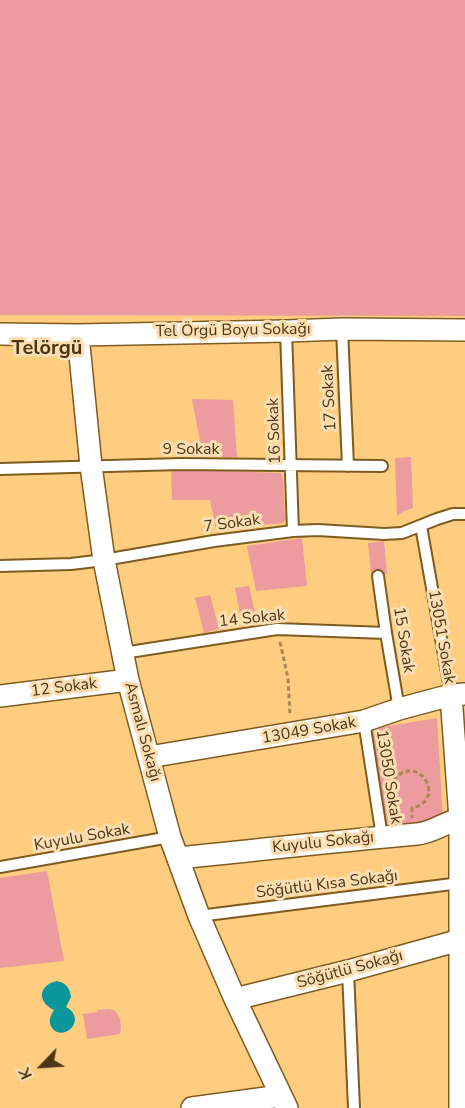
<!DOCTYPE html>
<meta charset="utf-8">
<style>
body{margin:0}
#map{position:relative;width:465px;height:1108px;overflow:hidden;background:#fecd80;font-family:"Nunito Sans",sans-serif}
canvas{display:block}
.north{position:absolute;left:12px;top:1036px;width:60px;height:60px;-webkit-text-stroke:4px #fcdeb2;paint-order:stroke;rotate:245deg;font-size:16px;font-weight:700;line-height:24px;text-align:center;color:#4a3716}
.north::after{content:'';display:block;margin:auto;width:21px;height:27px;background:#4a3716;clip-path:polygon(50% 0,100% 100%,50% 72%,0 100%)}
</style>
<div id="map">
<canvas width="465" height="1108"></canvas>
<div class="north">K</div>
</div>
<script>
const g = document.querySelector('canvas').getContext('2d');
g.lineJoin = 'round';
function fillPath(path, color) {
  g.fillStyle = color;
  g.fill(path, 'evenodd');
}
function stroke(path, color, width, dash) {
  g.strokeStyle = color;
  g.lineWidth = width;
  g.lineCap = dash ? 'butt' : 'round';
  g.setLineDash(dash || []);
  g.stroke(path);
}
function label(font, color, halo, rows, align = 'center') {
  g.font = font + ' "Nunito Sans",sans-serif';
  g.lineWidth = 6;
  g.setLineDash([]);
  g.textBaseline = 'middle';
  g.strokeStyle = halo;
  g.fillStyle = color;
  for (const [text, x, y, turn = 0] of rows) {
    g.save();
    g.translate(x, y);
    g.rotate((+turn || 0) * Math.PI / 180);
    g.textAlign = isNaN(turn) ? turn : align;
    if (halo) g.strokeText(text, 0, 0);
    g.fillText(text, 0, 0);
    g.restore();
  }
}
const green = new Path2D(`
 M0 0H465V316L0 315Z
 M192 399 233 400 237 457H203Z
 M411 457 413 508 404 511 397 516 395 458Z
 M171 469 281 473 283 480 285 519 284 523 216 529 210 500H172Z
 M302 538 307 586 256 591 247 546Z
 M384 541 387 574 371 575 368 543Z
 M249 586 257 621 242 624 235 588Z
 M210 595 219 629 204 633 195 598Z
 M437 718 443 820C427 822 400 828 385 822L379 791 372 729Z
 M47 871 64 961 0 968V878Z
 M108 1009 114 1010C121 1017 122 1024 120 1034L87 1039 83 1014 97 1012V1010Z`);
const water = new Path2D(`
 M57 981C66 983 70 988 71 997L66 1007C88 1019 64 1043 52 1028 48 1022 50 1016 54 1010 37 1002 38 985 57 981Z`);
const path = new Path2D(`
 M280 642 288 678 290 716
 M387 791 392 790C392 783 394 778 400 774 423 759 445 801 412 808V818`);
const service = new Path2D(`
 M342 329 348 466
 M286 331 293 531
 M0 469 181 464 382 466
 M421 526 451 695
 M0 566 71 564 104 560 214 541 293 531 318 530 384 534 402 533 437 519 453 514H465
 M378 576 386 633 399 709
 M123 653 277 629 386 633
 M364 721 382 837
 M0 867 170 837
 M199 916 460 883
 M348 971 354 1108`);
const minor = new Path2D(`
 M0 334 78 335 286 331 342 329 465 330
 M78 335 91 466 104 560 128 680 170 837 199 916 235 999 287 1108
 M451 695 460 819V1108
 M0 696 128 680
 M149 757 364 721 399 709 451 695 464 694
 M178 858C258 850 337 841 417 834 434 833 448 819 465 819
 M235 999 348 971 460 940H465
 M192 1108 281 1096`);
const streetNames = [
 ["Tel Örgü Boyu Sokağı",233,331,-1],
 ["17 Sokak",330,398,-93],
 ["16 Sokak",275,431,-92],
 ["9 Sokak",191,450],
 ["7 Sokak",232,524,-8],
 ["14 Sokak",252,619,-6],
 ["13051 Sokak",441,637,80],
 ["15 Sokak",403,640,81],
 ["12 Sokak",64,688,-7],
 ["13049 Sokak",309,731,-10],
 ["Asmalı Sokağı",142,732,75],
 ["13050 Sokak",388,777,81],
 ["Kuyulu Sokak",82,838,-10],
 ["Kuyulu Sokağı",323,843,-6],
 ["Söğütlü Kısa Sokağı",327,885,-7],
 ["Söğütlü Sokağı",350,970,-15]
];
const quarterNames = [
 ["Telörgü",47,349]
];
fillPath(green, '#ec9b9e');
fillPath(water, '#0a969a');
stroke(service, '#7e5c20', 14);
stroke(minor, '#7e5c20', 24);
stroke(path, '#ac884f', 3, [4.5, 3]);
stroke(service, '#fff', 10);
stroke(minor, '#fff', 21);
label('16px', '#4a3716', '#fcdeb2', streetNames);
label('bold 20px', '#4a3716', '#fcdeb2', quarterNames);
</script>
